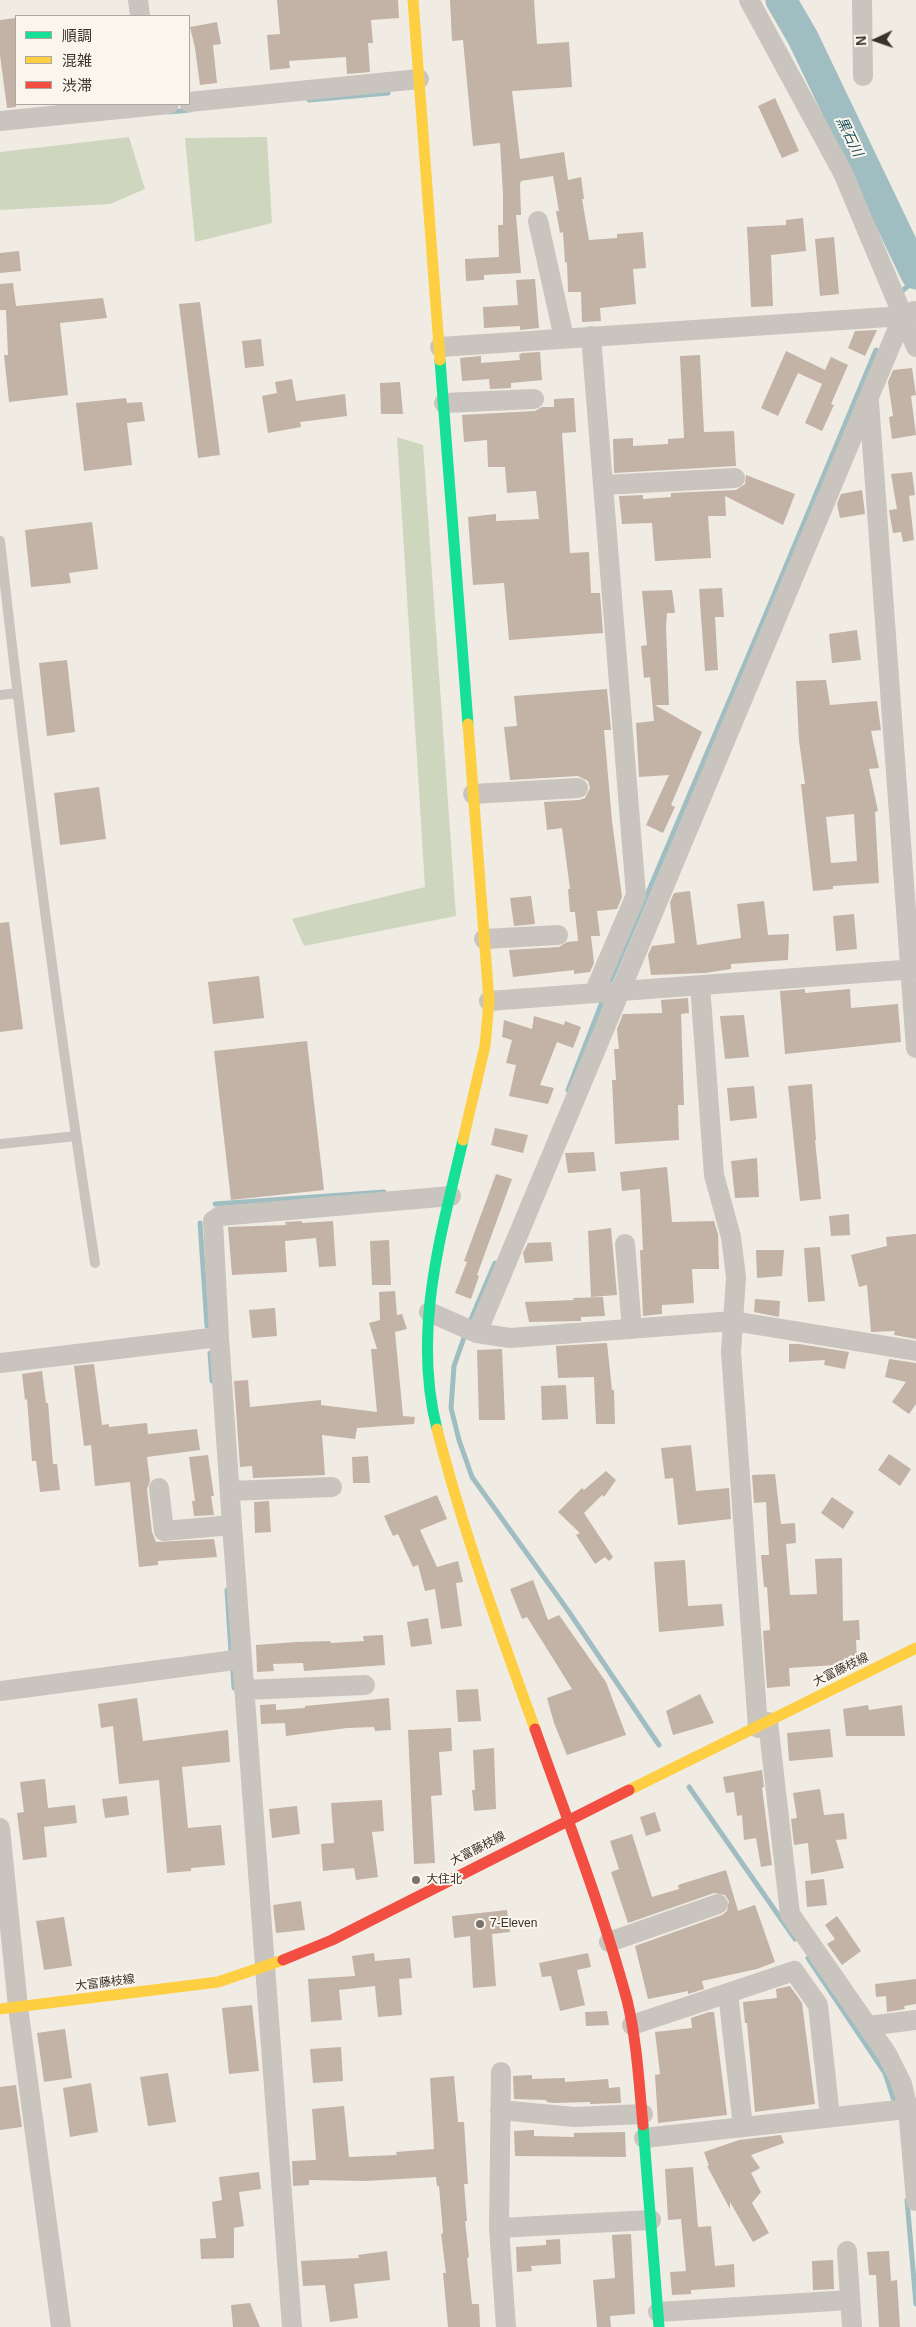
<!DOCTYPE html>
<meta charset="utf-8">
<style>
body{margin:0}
#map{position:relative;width:916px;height:2327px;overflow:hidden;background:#f0ece4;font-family:Helvetica,"Noto Sans JP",sans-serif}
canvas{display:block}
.legend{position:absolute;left:15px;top:15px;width:175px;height:90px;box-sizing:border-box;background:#fbf6ed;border:1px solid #aea79f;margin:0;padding:6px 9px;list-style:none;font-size:15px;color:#3b312a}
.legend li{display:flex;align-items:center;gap:10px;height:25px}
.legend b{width:25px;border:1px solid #aea79f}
.north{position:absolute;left:851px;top:15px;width:50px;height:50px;-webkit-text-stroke:4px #fbf6ed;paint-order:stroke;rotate:267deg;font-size:14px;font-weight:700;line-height:20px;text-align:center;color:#3b312a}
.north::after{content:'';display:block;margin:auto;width:18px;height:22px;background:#3b312a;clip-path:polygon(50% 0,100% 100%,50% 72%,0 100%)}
</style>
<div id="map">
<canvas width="916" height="2327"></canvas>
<ul class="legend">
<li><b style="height:6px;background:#16e098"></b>順調</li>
<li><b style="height:6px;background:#ffcf43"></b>混雑</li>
<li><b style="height:6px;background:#f24e42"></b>渋滞</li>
</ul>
<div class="north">N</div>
</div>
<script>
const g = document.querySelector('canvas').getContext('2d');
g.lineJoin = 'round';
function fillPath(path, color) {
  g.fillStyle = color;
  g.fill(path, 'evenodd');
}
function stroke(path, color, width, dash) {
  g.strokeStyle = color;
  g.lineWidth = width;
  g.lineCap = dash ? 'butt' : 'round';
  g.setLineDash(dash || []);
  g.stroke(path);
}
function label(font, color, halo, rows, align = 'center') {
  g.font = font + ' Helvetica,"Noto Sans JP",sans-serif';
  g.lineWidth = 4;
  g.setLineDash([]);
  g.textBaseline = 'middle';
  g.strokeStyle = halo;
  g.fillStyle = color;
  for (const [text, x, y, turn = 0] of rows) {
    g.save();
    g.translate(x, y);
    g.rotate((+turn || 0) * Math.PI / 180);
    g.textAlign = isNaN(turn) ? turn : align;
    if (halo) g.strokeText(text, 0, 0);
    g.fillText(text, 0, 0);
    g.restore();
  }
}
const green = new Path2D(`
 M129 137 145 189 110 204 0 210V152Z
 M267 137 272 223 195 242 185 138Z
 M397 437 423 445 456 916 304 946 292 919 425 887Z`);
const stream = new Path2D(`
 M309 100 388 93
 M169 112 190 110
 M901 292 908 286 910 258
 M608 987 766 614 876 350
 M568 1090 604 997
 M215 1204 384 1192
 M200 1223 207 1326
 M469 1324 495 1263
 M466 1332 454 1366 451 1408 459 1440 472 1477 569 1612 659 1745
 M210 1353 212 1381
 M227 1590 231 1652
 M233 1671 234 1688
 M689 1787 795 1939
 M808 1958 885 2073 896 2107
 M907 2200 916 2304`);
const river = new Path2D(`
 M781 0 803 38 916 274`);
const building = new Path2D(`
 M277 0H398L399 18 371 20 373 43H368L370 72 347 74 346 57 289 61 290 68 270 70 267 35 280 34Z
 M450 0H534L537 44 569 42 572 87 512 91 520 159 564 152 568 180 581 177 584 199H582L589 240 617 238V234L643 232 646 268 633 269 636 304 600 308 601 321 582 322 581 292H568L567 262 565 263 563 232 560 233 556 211H559L553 176 521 181 520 184 521 215H516L521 273 484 275V280L466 281 465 259 499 257 498 225H503V194L500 143 473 146 463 40 452 41Z
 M16 18V107L7 108 0 55V20Z
 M217 22 221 44 213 45 217 83 200 85 195 48 190 27Z
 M775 98 799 151 782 158 758 106Z
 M803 218 806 251 771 255 773 306 751 307 747 227 786 225V220Z
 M834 237 839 294 820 296 815 239Z
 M19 251 21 271 0 273V253Z
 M535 279 539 328 520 330V326L484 328 483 307 518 305 516 280Z
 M13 283 16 306 103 298 107 318 60 323 68 395 9 402 4 355H8L6 310H0V284Z
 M200 302 220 455 198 458 179 304Z
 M877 330 865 356 848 348 855 331Z
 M261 339 264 366 245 368 242 341Z
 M786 351 825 370 831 357 848 365 831 404 834 405 822 431 805 423 822 384 798 373 778 416 761 408Z
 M540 352 542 380 511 383V388L490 389 489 379 462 381 460 358 481 356V363L520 360 519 355 522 353Z
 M700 355 704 432 734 431 736 466 614 473 613 439 633 438V446L668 444V439L684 438 680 356Z
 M912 368 916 395 911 396 916 435 892 439 889 417 893 416 888 382 893 370Z
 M292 379 296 401 345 394 347 416 300 422 301 427 268 433 262 396 277 393 275 382Z
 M400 382 403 414H381L380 383Z
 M126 398 127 403 142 402 145 421 127 423 132 465 84 471 76 403Z
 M574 398 576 432 562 433 570 553 589 552 591 593H600L603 633 509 640 504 583 473 585 468 517 496 514V521L539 519 536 491 507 493 505 467H488L487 440 464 442 462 415 535 411 542 407H554V399Z
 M912 472 915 495 909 496 914 540 903 542 901 532 893 533 889 510 897 509 891 474Z
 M746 475 795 494 783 525 725 496 726 516H708L711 558 655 561 652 523 622 524 619 496 643 495V499L671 497V493L736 490 745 484Z
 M862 490 865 514 840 518 837 504 841 494Z
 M92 522 98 569 69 573 71 583 31 587 25 530Z
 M722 588 724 617H715L718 670 705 671 699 589Z
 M672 590 675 613H667L666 628 669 705H655L702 732 671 805 675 807 663 833 646 825 669 775 639 777 636 723 654 721 650 677 644 678 641 646 647 645 642 591Z
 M857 630 861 660 832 663 829 634Z
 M67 660 75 732 47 736 39 663Z
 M826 680 830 705 877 701 881 730 871 731 879 768 869 769 878 811 875 812 879 883 833 886V889L813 891 801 784H805L799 741 796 681ZM854 814 857 861 831 863 826 817Z
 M607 689 611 730H604L612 821 622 897 617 909 597 911 600 936H591L594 963 590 972 574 974V970L513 977 509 950 559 947 567 942 578 941 575 912H570L568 889H570L562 828 547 830 544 802 579 800 585 798 590 788 588 781 578 776 510 780 504 727 517 726 514 696Z
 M99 787 106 839 60 845 54 793Z
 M690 891 697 945 741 938 737 904 764 901 768 935 789 934 788 960 731 964V969L705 973 651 975 648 955 652 946 675 943 670 902 674 893Z
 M531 896 535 924 514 926 510 898Z
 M854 914 857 949 836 951 833 916Z
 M9 922 23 1029 0 1032V923Z
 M259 976 264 1018 213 1024 208 982Z
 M805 989V993L850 989 851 1008 898 1004 901 1042 785 1054 780 991Z
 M688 998 689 1013 681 1014 684 1105H678L679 1140 615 1144 612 1080H616L614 1049H619L617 1029 623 1014 662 1013 661 1000Z
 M744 1015 749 1057 725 1059 720 1016Z
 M534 1016 564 1025 565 1021 581 1027 573 1048 557 1042 540 1085 554 1088 548 1104 509 1096 516 1065 506 1063 512 1040 502 1037 504 1020 532 1029Z
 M307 1041 324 1190 231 1200 214 1051Z
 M812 1084 816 1140H815L821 1199 800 1201 788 1086Z
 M754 1086 757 1118 730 1121 727 1088Z
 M495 1128 528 1135 523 1153 491 1145Z
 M594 1152 596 1171 568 1173 565 1153Z
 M757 1158 759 1197 735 1198 731 1161Z
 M667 1167 672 1222 714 1221 718 1234 719 1269H692L694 1303 662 1305V1314L643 1316 640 1250H643L640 1189 622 1191 620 1172Z
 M496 1174 512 1179 477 1275 479 1276 471 1299 455 1293 467 1262 464 1261Z
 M849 1214 850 1235 831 1236 829 1216Z
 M302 1221V1223L333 1221 336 1266 319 1267 316 1238 285 1241 287 1272 232 1275 228 1227 286 1225 285 1222Z
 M611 1228 617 1295 591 1297 588 1231Z
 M916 1234V1339L894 1335 895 1331 871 1332 867 1285 859 1287 851 1255 887 1246 886 1237Z
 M389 1240 391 1285H372L370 1241Z
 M551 1242 553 1261 525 1263 523 1253 528 1243Z
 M820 1247 825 1301 808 1302 804 1248Z
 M756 1250H784L782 1276 757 1278Z
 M395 1291 397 1315 402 1314 407 1329 395 1332 403 1416 415 1417 414 1424 357 1428 355 1439 322 1435 325 1475 253 1478 252 1466 240 1467 234 1381 248 1380 250 1407 321 1400V1405L377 1412 371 1349H377L369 1323 380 1320 379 1292Z
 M603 1297 605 1316 581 1317V1321L529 1322 525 1302 574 1300 573 1298Z
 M755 1299 780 1301 779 1317 754 1312Z
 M275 1308 277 1336 252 1338 249 1310Z
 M607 1343 612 1390H614L615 1424H596L594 1377 558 1378 556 1346Z
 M789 1344H799L849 1352 845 1369 824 1365 825 1360 789 1362Z
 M502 1349 505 1420H479L477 1350Z
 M889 1359 916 1363V1404L909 1414 892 1402 906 1382 885 1377Z
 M94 1364 102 1425 109 1424V1427L147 1423 148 1434 197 1429 200 1450 147 1457 150 1481 147 1489 152 1532 156 1542 214 1539 217 1557 158 1561V1565L139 1567 130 1482 95 1486 91 1445 84 1446 74 1366Z
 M42 1371 46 1403H48L53 1464H57L60 1490 40 1492 36 1461H32L27 1399 25 1400 22 1374Z
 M566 1385 568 1419 542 1420 541 1386Z
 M691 1445 696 1491 729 1488 731 1519 678 1525 673 1478 665 1479 661 1448Z
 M889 1454 911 1469 900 1486 878 1470Z
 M208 1455 214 1496H211L214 1515 194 1516 192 1501H195L189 1457Z
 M368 1456 370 1483H353L352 1457Z
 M606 1471 616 1480 604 1497 602 1495 584 1513 613 1557 609 1561 605 1557 595 1564 576 1535 580 1533 558 1512 582 1488 584 1490Z
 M775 1474 781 1524 795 1523 796 1543 786 1544 790 1595 817 1594 815 1559 842 1558 843 1621 859 1620 860 1640H856L857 1660 850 1664 789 1668 790 1686 767 1688 763 1631 770 1630 767 1587H764L761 1555H769L766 1502 754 1503 752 1475Z
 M437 1495 447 1519 420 1530 437 1567 458 1561 463 1582 456 1583 462 1626 441 1629 435 1589 425 1591 418 1565 413 1567 398 1534 393 1536 384 1516Z
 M832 1497 854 1512 843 1529 821 1513Z
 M269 1501 271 1532 255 1533 254 1502Z
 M685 1560 688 1606 722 1604 724 1626 659 1632 654 1562Z
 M533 1580 548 1620 559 1615 606 1682 626 1735 567 1755 554 1723 547 1698 572 1689 527 1617 522 1619 510 1589Z
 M428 1618 432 1644 411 1647 407 1622Z
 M383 1635 385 1665 304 1671 303 1663 273 1664 274 1671 257 1672 256 1645 296 1642 330 1641 331 1643 364 1641 363 1636Z
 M478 1689 481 1721 458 1722 456 1690Z
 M700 1694 714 1723 673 1735 666 1711Z
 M137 1698 143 1741 228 1730 230 1762 182 1767 188 1828 221 1825 225 1865 191 1868V1871L167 1873 159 1780 119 1784 113 1726 101 1728 98 1704Z
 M389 1698 391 1730 375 1731 374 1727 347 1728 286 1736 285 1723 261 1724 260 1705 276 1704V1710L305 1708V1706Z
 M868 1705 869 1710 902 1705 905 1736H846L843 1709Z
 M451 1728 452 1751 439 1752 442 1795 431 1796 435 1863 414 1864 408 1730Z
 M830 1729 833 1757 789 1761 787 1733Z
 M494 1748 496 1809 474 1811 472 1790H475L473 1750Z
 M762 1770 764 1787 762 1788 772 1865 761 1867 756 1838 744 1840 742 1815 737 1816 734 1792 726 1793 723 1777Z
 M45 1779 48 1808 75 1805 77 1823 44 1827 47 1857 23 1860 17 1813 24 1812 20 1782Z
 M820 1789 824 1815 844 1813 847 1839 836 1840 844 1868 811 1874 808 1843 794 1845 791 1819 797 1818 793 1793Z
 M127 1796 129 1815 105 1818 102 1799Z
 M382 1800 384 1831 372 1832 378 1877 356 1880 354 1868 323 1871 321 1844 334 1843 331 1803Z
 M297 1806 300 1834 272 1838 269 1809Z
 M655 1812 661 1831 646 1836 640 1817Z
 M632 1834 652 1897 679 1889 678 1885 726 1870 738 1911 755 1905 775 1962 757 1969 702 1981 704 1989 688 1994V1991L648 1999 635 1946 722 1915 727 1911 729 1901 725 1895 714 1893 628 1923 611 1872 619 1869 610 1841Z
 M824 1879 827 1905 807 1907 805 1881Z
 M301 1901 305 1930 276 1933 273 1905Z
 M507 1910 510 1932 492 1934 496 1986 473 1988 470 1936 454 1938 452 1916Z
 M837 1916 861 1951 842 1965 827 1944 835 1939 825 1925Z
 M64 1917 72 1966 44 1970 36 1921Z
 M374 1953 375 1961 410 1958 412 1978 399 1979 402 2015 378 2017 375 1986 339 1990 342 2020 311 2022 308 1979 355 1976 352 1956Z
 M588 1953 591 1967 577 1970 585 2005 560 2011 551 1976 542 1977 539 1963Z
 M916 1979V2004L904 2006 905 2009 887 2012 886 1996 876 1997 875 1984Z
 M790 1986 802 2003 815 2104 755 2112 747 2023H745L743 2002 777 1998 776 1989Z
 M252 2005 259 2071 229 2074 222 2008Z
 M607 2011 609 2025 586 2026 585 2012Z
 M709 2012H714L727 2115 658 2123 655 2075 660 2074 655 2032 692 2028 691 2018Z
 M65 2029 72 2078 44 2082 37 2033Z
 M341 2047 343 2081 313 2083 310 2049Z
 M168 2073 176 2122 148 2126 140 2077Z
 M532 2075V2079L565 2078V2082L608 2079 609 2088 620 2087 621 2103 590 2104V2102L553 2103 547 2102 546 2100 514 2099 513 2076Z
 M454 2076 458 2122H464L468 2184H464L467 2221H465L469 2257 467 2258 472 2304H479L480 2327H448L443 2273H446L441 2234 443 2233 439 2186H437L436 2177 365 2181 309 2180V2185L293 2186 292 2161 316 2160 312 2109 344 2106 349 2157 397 2155 396 2152 434 2149 430 2078Z
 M91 2083 98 2132 70 2137 63 2088Z
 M16 2085 22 2127 0 2130V2087Z
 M534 2130V2136L574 2137V2133L625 2132 626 2157 515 2156 514 2131Z
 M781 2135 784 2143 751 2155 760 2168 751 2173 761 2192 752 2203 769 2233 753 2242 730 2202V2209L707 2166H709L704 2152 739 2140Z
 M693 2167 698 2227 711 2226 715 2266 734 2264 735 2287 691 2290V2294L672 2295 670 2272 686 2271 681 2219 668 2220 665 2169Z
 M259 2172 261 2189 239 2192 244 2226 234 2228V2258L201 2259 200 2239 216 2238 212 2202 222 2200 219 2177Z
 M631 2234 635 2314 610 2316 611 2327H597L593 2280 615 2278 612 2235Z
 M560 2239 561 2264 531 2266 532 2271 517 2272 516 2247 546 2245V2240Z
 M387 2251 390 2280 354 2284 358 2318 330 2322 325 2285 303 2286 301 2261 359 2258 358 2255Z
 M889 2251 891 2281 897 2280 900 2327H879L876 2275H869L867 2252Z
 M833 2260 834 2289 813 2290 812 2261Z
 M250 2303 260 2327H233L231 2305Z`);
const lane = new Path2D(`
 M0 541C27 782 58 1023 95 1263
 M0 695 17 693
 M0 1144 76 1136`);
const street = new Path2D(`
 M138 0 140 16
 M749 0 843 173 916 347
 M862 0 863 76
 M189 102 419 79
 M0 121 169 104
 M538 221 564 338
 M591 336 636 895 594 993
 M440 347 903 316 914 311
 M869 402 916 1048
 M444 403 534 399
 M603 485 735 478
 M473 794 578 788
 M484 939 558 935
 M700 985 714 1175 731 1237 736 1277 731 1352 758 1728
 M489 1001 916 969
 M625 1244 632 1329
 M429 1312 477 1333 510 1338 733 1321 916 1351
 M477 1333 903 316
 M0 1363 219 1337
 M159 1488 164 1531 232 1525
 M230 1491 332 1487
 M244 1690 365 1685
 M0 1691 242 1659
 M768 1722 790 1914 887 2054 902 2084 908 2109 916 2201
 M0 1828 18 2007 61 2327
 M609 1942 718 1904
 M728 1993 743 2127
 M632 2025 794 1971 818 2005 830 2117
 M868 2026 916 2020
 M501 2072 499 2228 506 2327
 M500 2110 574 2117 643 2114
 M644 2138 916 2108
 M499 2228 651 2220
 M847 2251 852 2327
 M658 2312 850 2300
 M292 2327 232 1525 219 1337 213 1221 220 1216 451 1196`);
const fast = new Path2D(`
 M440 360 468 724
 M437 1429C412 1331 441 1235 463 1140
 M643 2125 659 2327`);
const slow = new Path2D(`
 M413 0 440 360
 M463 1140 485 1046 489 1001 468 724
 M437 1429C463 1531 499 1630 535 1729
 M629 1790 916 1648
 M0 2009 218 1982 283 1960`);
const jam = new Path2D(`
 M535 1729C567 1819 602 1908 627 2000 637 2041 639 2084 643 2125
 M283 1960 332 1940 629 1790`);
const markers = [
 [416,1880,5,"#7a726b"],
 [480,1924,5,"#7a726b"]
];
const streetNames = [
 ["大富藤枝線",841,1670,-26],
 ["大富藤枝線",478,1849,-27],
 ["大富藤枝線",105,1983,-7]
];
const poiNames = [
 ["大住北",426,1880],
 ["7-Eleven",490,1924]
];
const waterNames = [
 ["黒石川",849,137,64]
];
fillPath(green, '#cfd6be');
stroke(stream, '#a0bec1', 5);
stroke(river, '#a0bec1', 31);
fillPath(building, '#c3b2a6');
stroke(lane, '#c9c4bd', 10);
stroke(street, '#c9c4bd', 20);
stroke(fast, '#16e098', 11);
stroke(slow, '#ffcf43', 11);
stroke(jam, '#f24e42', 11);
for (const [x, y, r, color] of markers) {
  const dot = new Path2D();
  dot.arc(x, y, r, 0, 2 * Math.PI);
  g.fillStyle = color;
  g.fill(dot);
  stroke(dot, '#fbf6ed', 2);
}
label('12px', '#3b312a', '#fbf6ed', streetNames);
label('12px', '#3b312a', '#fbf6ed', poiNames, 'left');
label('italic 14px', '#1e535e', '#fbf6ed', waterNames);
</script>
